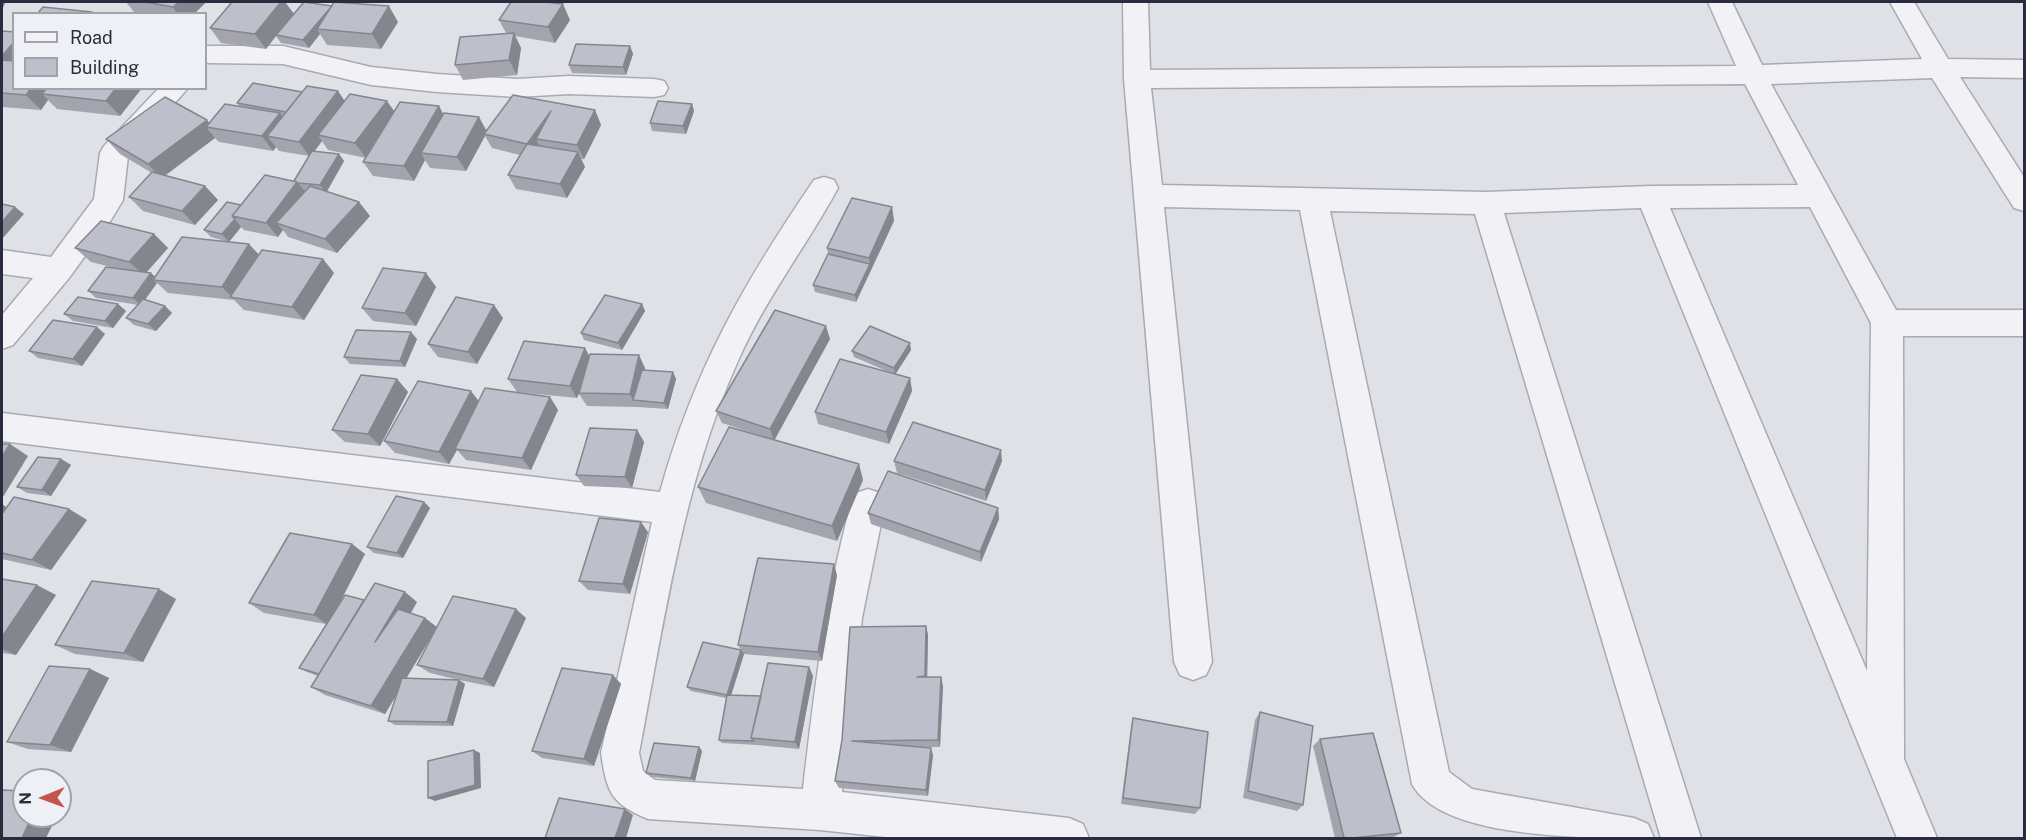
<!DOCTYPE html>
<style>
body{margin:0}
#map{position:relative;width:2026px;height:840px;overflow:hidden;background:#dfe1e7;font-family:"Public Sans",sans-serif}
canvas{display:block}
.frame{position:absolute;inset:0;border:3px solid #292c3e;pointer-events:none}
.legend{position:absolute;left:12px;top:12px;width:195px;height:78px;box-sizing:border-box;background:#eff0f5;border:2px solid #a0a2ac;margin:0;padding:8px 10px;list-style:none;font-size:18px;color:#292c3e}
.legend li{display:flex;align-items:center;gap:12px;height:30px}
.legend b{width:30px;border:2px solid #a0a2ac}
.north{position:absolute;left:12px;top:768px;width:60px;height:60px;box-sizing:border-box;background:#eff0f5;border:2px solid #a0a2ac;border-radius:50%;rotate:269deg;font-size:16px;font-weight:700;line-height:24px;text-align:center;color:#292c3e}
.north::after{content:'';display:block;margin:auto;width:21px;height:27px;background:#c4554c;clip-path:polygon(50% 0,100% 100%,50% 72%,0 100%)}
</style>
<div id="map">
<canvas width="2026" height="840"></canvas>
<div class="frame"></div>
<ul class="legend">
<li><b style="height:8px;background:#f2f2f6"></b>Road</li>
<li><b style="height:16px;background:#bdbfca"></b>Building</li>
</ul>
<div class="north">N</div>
</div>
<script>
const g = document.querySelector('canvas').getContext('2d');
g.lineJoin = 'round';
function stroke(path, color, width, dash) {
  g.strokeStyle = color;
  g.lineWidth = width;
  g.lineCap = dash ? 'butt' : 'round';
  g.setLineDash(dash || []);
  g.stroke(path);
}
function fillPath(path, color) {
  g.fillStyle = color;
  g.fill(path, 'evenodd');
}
const minor = new Path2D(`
 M1123 2H1148L1150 70 1736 66 1708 2H1732L1762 65 1922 59 1890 2H1914L1948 59 2024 60V78L1960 77 2024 177V211L2014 208 1932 78 1771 84 1896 310H2024V336H1903L1904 759 1937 838H1897L1641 208 1504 213 1701 838H1661L1475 214 1330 211 1449 772 1472 789 1634 818 1648 824 1654 838C1590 838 1442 840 1412 784L1300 210 1164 207 1212 662 1206 675 1193 680 1180 675 1174 662 1124 79ZM1745 84 1798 185 1651 186 1486 192 1162 185 1151 88ZM1810 207 1871 323 1867 671 1670 208Z
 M206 46H283L371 67 437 74 517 79 569 76 654 79 664 81 668 88 664 95 654 97 569 94 517 97 437 92 371 85 283 64 208 63 206 62Z
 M159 88H188L128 156 123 200 111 220 69 278 13 345 2 349V315L33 278 2 274V250L51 257 94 199 100 153 104 146Z
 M824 177 834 180 838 188C806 247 765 299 738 361 683 483 664 622 639 753L643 771 655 780 803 789C814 693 825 598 851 504L856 493 868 489 880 493 885 504 862 618 842 792 1069 818 1083 824 1089 838H895L820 830 648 819C610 803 607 792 601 753L652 522 2 441V413L660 492C694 370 743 284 814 180Z`);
const wall = new Path2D(`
 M126 2H206L194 14H142L134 12Z
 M232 2H285L294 14 398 22 381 49 327 45 320 34 309 48 281 43 276 36 266 49 221 43 210 28Z
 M499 20H570L555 43 515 36 521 48 517 75 463 80 455 65 506 33Z
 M2 31 14 88H142L120 116 57 109 48 100 41 110 2 107Z
 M630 46 633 54 626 75 572 73 569 65Z
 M338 91 344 101 394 111 479 117 486 130 595 110 601 125 584 159H581L585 167 567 198 516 189 508 175 520 155 492 148 485 136 466 171 430 168 425 160 414 181 373 176 363 162 366 158 328 150 322 141 314 152 339 154 344 161 327 191 370 216 337 253 288 237 283 230 278 237 244 230 241 227 229 242 211 237 204 230 241 205 294 181 309 156 279 151 276 147 273 151 219 142 215 138 165 176 205 186 218 200 195 225 143 211 129 197 152 173 120 154 106 139 210 123 239 106 237 103 302 92Z
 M692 104 694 111 686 134 652 131 650 123Z
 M892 207 894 221 856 302 815 292 813 285 828 254 827 248Z
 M154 234 168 248 146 273 155 277 259 255 323 259 334 273 304 320 244 310 234 300 168 293 157 283 145 300 165 306 172 313 156 331 134 325 126 318 138 305 96 298 88 291 111 267 91 262 75 248Z
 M426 273 436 287 416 326 373 321 362 308Z
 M118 304 126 311 113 328 73 321 64 314Z
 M642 304 645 311 622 350 584 340 581 333Z
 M503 318 477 364 438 357 428 344Z
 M105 334 82 366 38 358 29 351Z
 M417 339 405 367 350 364 344 357Z
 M830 339 774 440 863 480 837 541 706 503 698 487 765 437 722 423 716 411Z
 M911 350 895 374 910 378 912 391 889 444 818 424 815 412 889 372 854 357 852 351Z
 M589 355 645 368V371L673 372 676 379 668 409 637 407 587 406 579 394 577 398 517 392 508 379Z
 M397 379 408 392 380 446 345 442 332 430Z
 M550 397 558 410 531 470 466 460 457 450 449 464 395 453 384 441 479 401Z
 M637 430 644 442 632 488 584 486 576 475Z
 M61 459 71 465 51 496 27 493 17 487Z
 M894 461H1002L986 501 897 473Z
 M424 502 430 508 403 558 374 553 367 547Z
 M2 504 6 507 3 512 69 509 87 520 51 570 2 559Z
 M998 508 999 519 981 562 871 524 868 513Z
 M648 532 630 594 588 590 579 581Z
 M352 544 365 554 339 604 364 600 417 602 411 613 437 627 526 618 494 687 459 680 465 684 453 726 395 725 388 721 397 694 385 714 325 695 311 687 318 676 307 672 299 668 326 624 264 613 249 603ZM434 633 417 665 430 673 459 680 406 678Z
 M837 575 822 661 744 654 731 695 761 696 809 667 813 676 799 749 757 745 722 743 719 740 726 698 691 691 687 687 741 650 738 645Z
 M2 579 56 595 16 655 2 653Z
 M176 599 143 662 75 654 55 645Z
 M926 626 928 635 927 677 943 686 940 747H921L933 755 928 796 839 788 835 781Z
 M90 669 109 678 71 752 28 749 7 742Z
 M613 675 621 684 594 766 542 758 532 751Z
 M1260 712 1303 805 1297 811 1243 798 1255 720Z
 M1133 718 1200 808 1195 814 1121 804 1131 726Z
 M1320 739 1401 833 1392 838H1335L1313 746Z
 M699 747 702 751 695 781 651 777 646 773Z`);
const shadedWall = new Path2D(`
 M2 2H6L2 9Z
 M179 2H206L194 14H177L173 7Z
 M281 2H285L294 14 276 35V36L266 49 255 34Z
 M563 4 570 20 555 43 548 27Z
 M332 6 317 29 320 34 309 48 303 40Z
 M389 6 398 22 381 49 372 34Z
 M514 33 521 48 517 75 509 60Z
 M14 42V73L2 61V56Z
 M630 46 633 54 626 75 623 67Z
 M31 88H57L42 94 48 100 41 110 26 95Z
 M116 88H142L120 116 106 101Z
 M338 91 348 106 318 135 322 141 310 157 299 142Z
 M387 101 397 115 366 158 355 143Z
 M692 104 694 111 686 134 683 126Z
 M439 106 447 121 421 153 425 160 414 181 404 166Z
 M595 110 601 125 584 159 577 145Z
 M551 111 536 139 541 149 527 144Z
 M280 113 291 127 267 136 276 147 273 151 262 136Z
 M479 117 487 132 484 134 485 136 466 171 457 157Z
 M207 120 214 129 206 127 215 138 161 178 148 164Z
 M578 152 585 167 567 198 560 184Z
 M339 154 344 161 326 193 320 185Z
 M297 182 309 196 276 223 283 230 278 237 266 223Z
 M205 186 218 200 195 225 182 211Z
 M359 202 370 216 337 253 325 239Z
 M15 207 24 214 2 239V222Z
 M892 207 894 221 856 302 855 295 870 264 869 258Z
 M235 219 241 227 229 242 222 234Z
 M154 234 168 248 144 275 129 262Z
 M249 244 262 258 232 297 222 287Z
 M323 259 334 273 304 320 292 307Z
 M151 273 159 280H153L157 283 141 305 133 298Z
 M426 273 436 287 416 326 405 313Z
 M118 304 126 311 113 328 105 321Z
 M642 304 645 311 622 350 618 343Z
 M494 305 503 318 477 364 468 352Z
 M165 306 172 313 156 331 148 324Z
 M826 326 830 339 774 441 770 429Z
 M97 327 105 334 82 366 73 359Z
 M411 332 417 339 405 367 400 361Z
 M910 343 911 350 895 375 894 368Z
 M585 348 592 361 577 398 570 386Z
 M639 355 645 368 638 401 633 400 630 394Z
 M673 372 676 379 668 409 664 403Z
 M910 378 912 391 889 444 886 432Z
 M397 379 408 392 380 446 368 434Z
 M471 391 481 404 455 449 457 450 449 464 439 452Z
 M550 397 558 410 531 470 522 458Z
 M637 430 644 442 632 488 625 477Z
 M10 444 28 456 3 497 2 496V457Z
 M1001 450 1002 461 986 501 985 490Z
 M61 459 71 465 51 496 42 490Z
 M859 464 863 480 837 541 832 526Z
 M424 502 430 508 403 558 397 553Z
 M2 504 6 507 2 515Z
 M998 508 999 519 981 562 980 552Z
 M69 509 87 520 51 570 32 560Z
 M641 522 648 532 630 594 623 584Z
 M352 544 365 554 328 625 314 615Z
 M834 564 837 575 822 661 818 652Z
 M37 585 56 595 16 655 2 649V637Z
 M159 589 176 599 143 662 124 653Z
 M405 592 417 602 388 651 375 642Z
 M516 609 526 618 494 687 483 679Z
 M425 618 437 627 385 714 371 706Z
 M926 626 928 635 927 685 925 676Z
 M741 650 744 654 730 699 727 695Z
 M809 667 813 676 799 749 795 742Z
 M90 669 109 678 71 752 50 745Z
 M613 675 621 684 594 766 584 759Z
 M941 677 943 686 940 747 938 740Z
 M459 680 465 684 453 726 447 722Z
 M699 747 702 751 695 781 691 778Z
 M931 748 933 755 928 796 926 790Z
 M474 750 480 753 481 788 435 801 428 798Z
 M60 796 65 797 60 808Z
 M625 809 633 815 626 838H615Z
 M32 816H57L46 838H22Z`);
const building = new Path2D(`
 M145 2H179L173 7Z
 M232 2H281L255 34 210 28Z
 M304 2 332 6 303 40 276 35Z
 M334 2 389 6 372 34 317 29Z
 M511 2H546L563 4 548 27 499 20Z
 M43 7 92 12 91 14H37Z
 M2 31 14 32V42L2 56Z
 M514 33 509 60 455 65 460 37Z
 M576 44 630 46 623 67 569 65Z
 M2 60 14 61V88H31L26 95 2 93Z
 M253 83 302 92 286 112 237 103Z
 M307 86 338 91 299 142 267 136Z
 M47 88H116L106 101 42 94Z
 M350 94 387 101 355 143 318 135Z
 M513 95 595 110 577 145 536 139 551 111 527 144 484 134Z
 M165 97 207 120 148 164 106 139Z
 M658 101 692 104 683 126 650 123Z
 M400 102 439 106 404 166 363 162Z
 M225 104 280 113 262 136 206 127Z
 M444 113 479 117 457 157 421 153Z
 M527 144 578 152 560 184 508 175Z
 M312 151 339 154 320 185 298 183 297 182 294 181Z
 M152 172 205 186 182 211 129 197Z
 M265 175 297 182 266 223 232 216Z
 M310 186 359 202 325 239 276 223Z
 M852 198 892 207 869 258 827 248Z
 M227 202 241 205 232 216 235 219 222 234 204 230Z
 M2 204 15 207 2 222Z
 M101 221 154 234 129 262 75 248Z
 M182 237 249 244 222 287 153 280Z
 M262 250 323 259 292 307 230 297Z
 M828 254 870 264 855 295 813 285Z
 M106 267 151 273 133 298 88 291Z
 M383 268 426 273 405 313 362 308Z
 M605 295 642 304 618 343 581 333Z
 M78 297 118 304 105 321 64 314Z
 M456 297 494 305 468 352 428 344Z
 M143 299 165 306 148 324 126 318Z
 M775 310 826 326 770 429 716 411Z
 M53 320 97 327 73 359 29 351Z
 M870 326 910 343 894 368 852 351Z
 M356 330 411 332 400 361 344 357Z
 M524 341 585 348 570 386 508 379Z
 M590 354 639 355 630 394 579 393Z
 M840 359 910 378 886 432 815 412Z
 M642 370 673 372 664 403 633 400Z
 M361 375 397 379 368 434 332 430Z
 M418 381 471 391 439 452 384 441Z
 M485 388 550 397 522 458 455 449Z
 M913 422 1001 450 985 490 894 461Z
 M729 427 859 464 832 526 698 487Z
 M590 428 637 430 625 477 576 475Z
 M2 444H10L2 457Z
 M38 457 61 459 42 490 17 487Z
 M888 471 998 508 980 552 868 513Z
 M396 496 424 502 397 553 367 547Z
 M14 497 69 509 32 560 2 553V514Z
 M599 518 641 522 623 584 579 581Z
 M290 533 352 544 314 615 249 603Z
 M758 558 834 564 818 652 738 645Z
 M2 579 37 585 2 637Z
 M92 581 159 589 124 653 55 645Z
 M375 583 405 592 375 642 398 609 425 618 371 706 311 687Z
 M345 595 364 600 319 674 299 668Z
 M453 596 516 609 483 679 417 665Z
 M926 626 925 676 917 677H941L938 740 852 741 931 748 926 790 835 781 842 740 850 627Z
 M703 642 741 650 727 695 687 687Z
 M768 663 809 667 795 742 751 738Z
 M49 666 90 669 50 745 7 742Z
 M562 668 613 675 584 759 532 751Z
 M402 678 459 680 447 722 388 721Z
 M727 695 761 696 751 738 754 741 719 740Z
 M1260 712 1313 726 1303 805 1248 791Z
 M1133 718 1208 732 1200 808 1123 798Z
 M1373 733 1401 833 1352 838H1344L1320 739Z
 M654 743 699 747 691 778 646 773Z
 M474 750 475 785 428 798V761Z
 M2 790 24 791V816H32L22 838H2Z
 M559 798 625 809 615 838H545Z`);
stroke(minor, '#a8abb4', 3);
fillPath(minor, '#f2f2f6');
fillPath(wall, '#a3a4ae');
fillPath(shadedWall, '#84868d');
fillPath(building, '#bdbfca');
stroke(building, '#84868d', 1.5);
</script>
